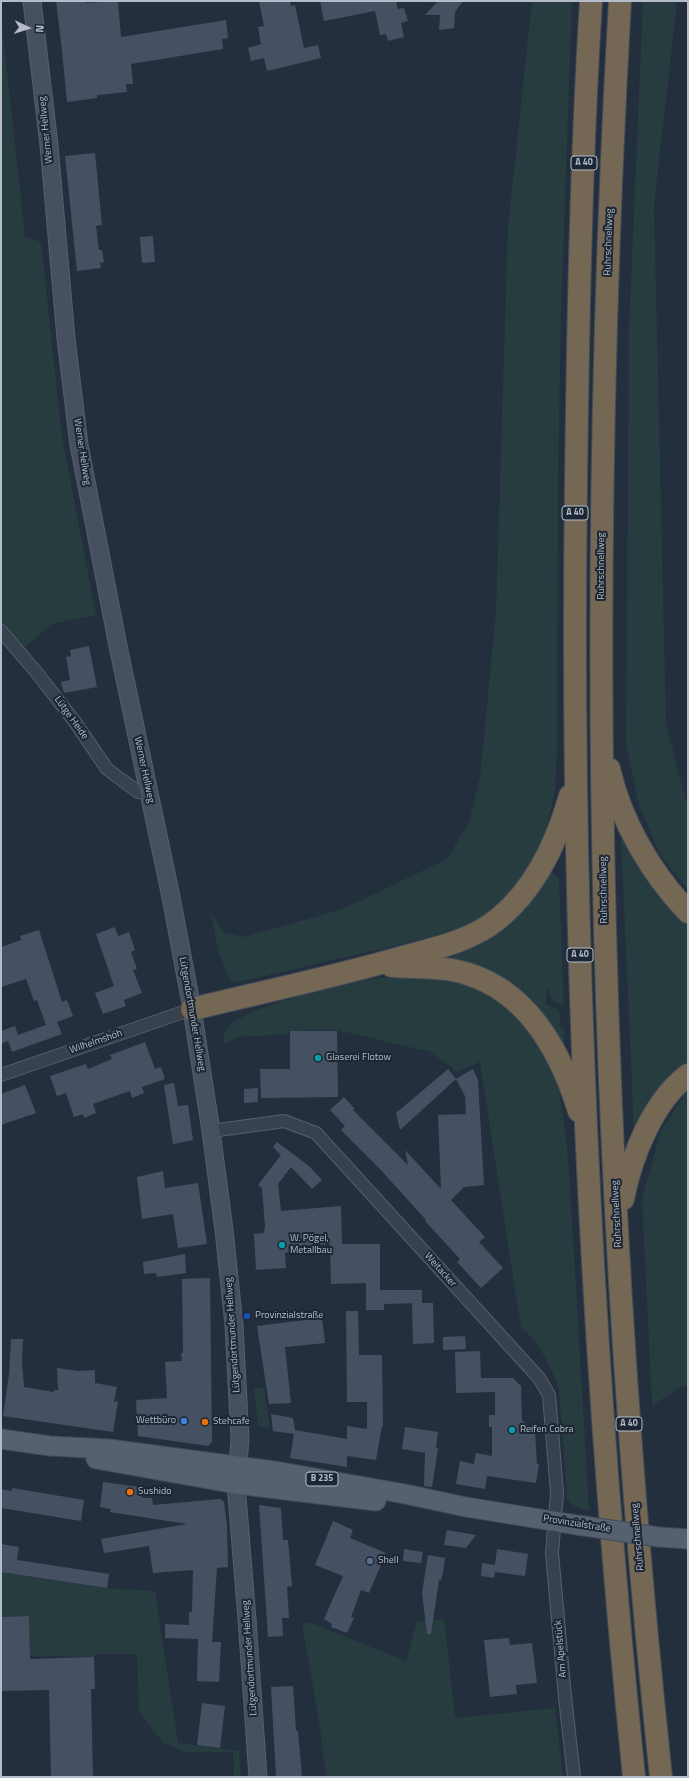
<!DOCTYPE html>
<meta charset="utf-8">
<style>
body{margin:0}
#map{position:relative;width:689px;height:1778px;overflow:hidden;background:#242f3e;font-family:"Titillium Web",sans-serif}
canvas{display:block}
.frame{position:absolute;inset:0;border:2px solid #b4bcc9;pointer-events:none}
.north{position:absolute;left:8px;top:8px;width:40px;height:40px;-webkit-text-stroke:3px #1d2633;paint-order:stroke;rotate:94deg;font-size:11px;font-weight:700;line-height:16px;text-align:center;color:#b4bcc9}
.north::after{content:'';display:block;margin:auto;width:14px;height:18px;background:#b4bcc9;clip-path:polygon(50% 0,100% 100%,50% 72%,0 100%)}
</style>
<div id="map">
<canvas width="689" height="1778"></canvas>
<div class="frame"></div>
<div class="north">N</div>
</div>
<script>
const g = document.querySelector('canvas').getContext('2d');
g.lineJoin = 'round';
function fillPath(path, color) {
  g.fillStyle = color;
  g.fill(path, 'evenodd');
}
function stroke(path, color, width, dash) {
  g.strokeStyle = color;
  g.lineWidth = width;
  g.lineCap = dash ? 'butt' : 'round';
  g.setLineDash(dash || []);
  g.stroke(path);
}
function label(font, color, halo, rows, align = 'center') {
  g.font = font + ' "Titillium Web",sans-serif';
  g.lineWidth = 4;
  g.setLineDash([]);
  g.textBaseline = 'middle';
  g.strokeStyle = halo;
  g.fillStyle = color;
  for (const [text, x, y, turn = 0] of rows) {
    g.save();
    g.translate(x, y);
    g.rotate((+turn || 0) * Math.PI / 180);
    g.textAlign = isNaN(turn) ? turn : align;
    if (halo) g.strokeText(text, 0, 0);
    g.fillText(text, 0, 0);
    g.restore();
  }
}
const green = new Path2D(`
 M532 1H572L561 311 558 477 557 755 555 791 546 831 528 873 502 904 467 929 239 982 230 980 218 950 211 913 223 932 244 937 343 909 447 859 469 822 480 777 496 613 508 227Z
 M643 1H677L654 206 666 722 685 798 688 804V890L660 854 639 806 626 743 629 329Z
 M1 16 25 237 41 242 62 437 96 615 52 624 24 648 1 622Z
 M620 817 632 850 652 888 688 924V1062C664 1079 650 1103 637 1128L634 1129Z
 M550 870 559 880 564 1005C552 1004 553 1000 548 990H546V1004L559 1010 560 1025 564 1028 565 1065 547 1026 432 960Z
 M416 975 460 981 501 1000 531 1032 546 1058 559 1091 565 1129 569 1170 589 1510C580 1508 572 1507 567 1498L559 1389C552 1369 538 1339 521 1328L480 1062 458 1072 431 1052 337 1030 290 1031 287 1034 239 1037 223 1044C224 1039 224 1032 226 1029 242 1007 342 984 370 979 386 977 401 976 416 975Z
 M688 1088V1386H682L652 1406 642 1198 661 1131Z
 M264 1388 270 1428 258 1426 254 1389Z
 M1 1572 107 1588 155 1591 178 1743 239 1751 241 1777H234L233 1752H186L163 1743 139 1711 137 1654H97L94 1657 30 1656 29 1616 1 1617Z
 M444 1619 455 1718 555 1708 563 1777H326L320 1728 302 1623H311L406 1661 417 1621Z`);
const building = new Path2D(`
 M56 1H86V3L118 1 121 37 226 20 228 38 222 39 223 49 131 64 133 84H126L127 92 97 95V98L67 102 62 51Z
 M259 1H290L291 6 295 5 304 48 318 45 321 58 267 71 264 58 251 61 248 48 261 44 258 27 264 26Z
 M320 1H396L398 9 404 8 408 21 401 23 404 37 388 41 386 34 380 35 375 11 324 21Z
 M438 1H463L455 12 454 28 439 30 440 15H425Z
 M95 153 102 225 96 226 99 250H102L104 262 100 263 101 268 77 271 65 156Z
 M153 236 155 262 142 263 140 237Z
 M89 646 97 687 64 693 61 682 70 680 66 657 71 656 70 650Z
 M115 927 118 936 129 932 135 950 131 952 137 969 133 970 142 993 124 1000 126 1006 103 1014 95 993 114 986 96 934Z
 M39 930 62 1002 67 1000 73 1016 57 1022 62 1034 12 1052 8 1041 1 1044V1031L15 1026 18 1035 46 1025 37 1000 34 1001 26 979 1 987V947L21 940 20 936Z
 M290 1031H337L338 1097 261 1098 260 1069H290Z
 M145 1042 155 1069 161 1067 165 1079 142 1087 144 1093 132 1098 130 1091 93 1104 96 1113 84 1118 83 1114 74 1117 66 1093 57 1096 50 1076 86 1064 88 1069 112 1059 110 1055Z
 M448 1069 456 1079 400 1130 396 1113Z
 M473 1069 478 1080 484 1185 464 1187 451 1200 485 1237 479 1242 503 1268 481 1288 457 1262 460 1259 425 1221 426 1220 379 1168 341 1130 345 1126 330 1110 344 1097 354 1108 353 1110 408 1165 405 1150 441 1189 438 1115 466 1114 465 1096 456 1079Z
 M174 1083 178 1106 188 1105 193 1140 173 1144 164 1085Z
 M25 1085 36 1113 1 1125V1094Z
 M258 1088V1102L244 1103V1089Z
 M277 1142 309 1166 322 1180 312 1189 291 1167 278 1184 281 1211 341 1206 342 1244H380V1290H422V1303H433L434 1343 413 1344 412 1303H420L384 1304V1310H366V1283L331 1284 330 1244 288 1246 289 1252 285 1253 286 1268 256 1270 254 1234 264 1233 265 1226 262 1188 258 1185 281 1155 273 1147Z
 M163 1171 165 1188 198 1183 207 1244 178 1248 173 1214 142 1219 137 1177Z
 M185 1254 186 1273 157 1277 156 1273 144 1274 143 1262Z
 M210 1278 212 1442 208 1446 138 1436 136 1400 167 1398 165 1362 182 1361 181 1353H183L182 1279Z
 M346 1311H358L359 1355H382L383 1426H382L376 1460 347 1456V1467L290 1458 294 1434 273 1431 271 1414 293 1418 295 1430 347 1439V1426L367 1429V1402H347Z
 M322 1318 325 1343 285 1347 291 1403 269 1404 257 1326Z
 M465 1336 466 1349 443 1350V1337Z
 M11 1339H23L22 1362 24 1387 54 1392V1390H58L57 1368 79 1371 95 1370V1383L117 1387 114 1402 118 1401 113 1432 3 1416 9 1374Z
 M480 1351 481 1378H513L521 1386 522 1420 535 1432 537 1464H539L536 1483 487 1476 485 1489 456 1484 460 1461 474 1464 476 1453 492 1456V1427H489V1415H495V1392L456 1393 455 1352Z
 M405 1427 438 1432 436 1448H438L432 1487 424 1486 425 1453 402 1449Z
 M103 1482 140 1487 142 1498H152L153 1505 220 1499 224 1502 227 1525 228 1567 217 1568 212 1642H221L219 1682 197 1681 198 1639 165 1638V1624L189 1625V1612H192L193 1570 153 1573 149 1546 104 1553 101 1539 187 1524 110 1512 111 1509 100 1507Z
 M12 1488 84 1500 81 1521 1 1508V1489L12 1491Z
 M259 1505 281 1508 283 1540H288L292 1586 287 1587 289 1618H282L283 1636 268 1637Z
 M333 1521 353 1530 350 1538 386 1553 369 1593 361 1590 351 1617 354 1618 347 1633 331 1627 332 1624 324 1619 343 1576 315 1565Z
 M447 1530 476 1535 466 1548 444 1545Z
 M1 1544 19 1547 17 1560 109 1574 107 1588 1 1572Z
 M404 1549 423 1552 421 1563 403 1561Z
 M497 1549 528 1554 525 1576 495 1572 494 1578 481 1576 482 1563 495 1565Z
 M428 1555 445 1558 443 1573 441 1580H439L431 1634H427L422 1593Z
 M29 1616 30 1659 94 1657 95 1689H91L93 1777H51L49 1690 1 1691V1617Z
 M509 1638 510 1645 532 1643 537 1683 516 1685 517 1694 490 1697 484 1640Z
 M293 1686 296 1731H298L302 1777H276L271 1687Z
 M202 1703 225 1706 220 1748 197 1745Z`);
const minor = new Path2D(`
 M1 631 37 673 75 722 107 769 138 792H149
 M1 1075 192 1009
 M211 1131 284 1121 316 1133 539 1378 549 1395 557 1493 552 1553 565 1697 574 1777`);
const secondary = new Path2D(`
 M32 1 49 145 66 338 79 445 118 646 171 897 192 1009 211 1131 224 1230 234 1325 240 1440 236 1484 247 1619 258 1777`);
const primary = new Path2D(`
 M1 1439 50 1446 109 1449 281 1472 405 1494 466 1507 577 1525
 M96 1459 236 1484 376 1501
 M659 1537 688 1539`);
const motorway = new Path2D(`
 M591 1C581 161 578 323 576 483 570 915 590 1347 634 1777
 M620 1C586 593 598 1188 661 1777
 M609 769C621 822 651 873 688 912
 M392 966C417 968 444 966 468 974 529 993 561 1053 579 1111
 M192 1009C262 992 334 977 403 957 436 948 471 941 498 919 536 888 557 842 570 796
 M623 1199C631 1157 653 1101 688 1075`);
const primaryBridge = new Path2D(`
 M577 1525 659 1537`);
const markers = [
 [318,1058,4,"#0f9aa8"],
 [282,1245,4,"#0f9aa8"],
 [247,1316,4,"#1a4fb4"],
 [184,1421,4,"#3f7fe0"],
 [205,1422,4,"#e8710a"],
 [512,1430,4,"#0f9aa8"],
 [130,1492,4,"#e8710a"],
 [370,1561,4,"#5c6f8a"]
];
const shields = [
 [584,163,26],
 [575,513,26],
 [580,955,26],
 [629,1424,26],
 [322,1479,32]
];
const shieldNames = [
 ["A 40",584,163],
 ["A 40",575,513],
 ["A 40",580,955],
 ["A 40",629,1424],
 ["B 235",322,1479]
];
const streetNames = [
 ["Werner Hellweg",46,130,-96],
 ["Ruhrschnellweg",609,242,-88],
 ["Werner Hellweg",82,452,81],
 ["Ruhrschnellweg",602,566,-90],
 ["Lütge Heide",71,718,54],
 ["Werner Hellweg",144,770,78],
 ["Ruhrschnellweg",604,890,-91],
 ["Lütgendortmunder Hellweg",192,1014,80],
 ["Wilhelmshöh",96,1042,-19],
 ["Ruhrschnellweg",617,1214,-93],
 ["Weitacker",440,1270,48],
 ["Lütgendortmunder Hellweg",233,1335,-94],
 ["Provinzialstraße",577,1524,9],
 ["Ruhrschnellweg",638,1537,-95],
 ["Am Apelstück",561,1649,-95],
 ["Lütgendortmunder Hellweg",250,1658,-94]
];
const poiNames = [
 ["Glaserei Flotow",326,1058],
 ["W. Pögel,",290,1239],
 ["Metallbau",290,1251],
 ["Provinzialstraße",255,1316],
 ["Wettbüro",176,1421,"right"],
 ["Stehcafe",213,1422],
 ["Reifen Cobra",520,1430],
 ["Sushido",138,1492],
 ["Shell",378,1561]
];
fillPath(green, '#263c3f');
fillPath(building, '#455162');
stroke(minor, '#565f6c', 14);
stroke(secondary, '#565f6c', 19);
stroke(primary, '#414a57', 21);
stroke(motorway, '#434c59', 24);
stroke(minor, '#38414e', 12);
stroke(secondary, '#465061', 17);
stroke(primary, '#56606e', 19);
stroke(motorway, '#746855', 22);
stroke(primaryBridge, '#414a57', 21, []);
stroke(primaryBridge, '#56606e', 19);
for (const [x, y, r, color] of markers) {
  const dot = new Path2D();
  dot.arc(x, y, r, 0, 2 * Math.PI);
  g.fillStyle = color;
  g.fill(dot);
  stroke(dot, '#1d2633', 1.5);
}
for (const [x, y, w] of shields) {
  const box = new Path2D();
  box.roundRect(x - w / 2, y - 7, w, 14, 3);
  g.fillStyle = '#1d2633';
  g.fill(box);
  stroke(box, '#b4bcc9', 1);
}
label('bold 9px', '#b4bcc9', null, shieldNames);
label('10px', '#b4bcc9', '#1d2633', streetNames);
label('10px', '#b4bcc9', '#1d2633', poiNames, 'left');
</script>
